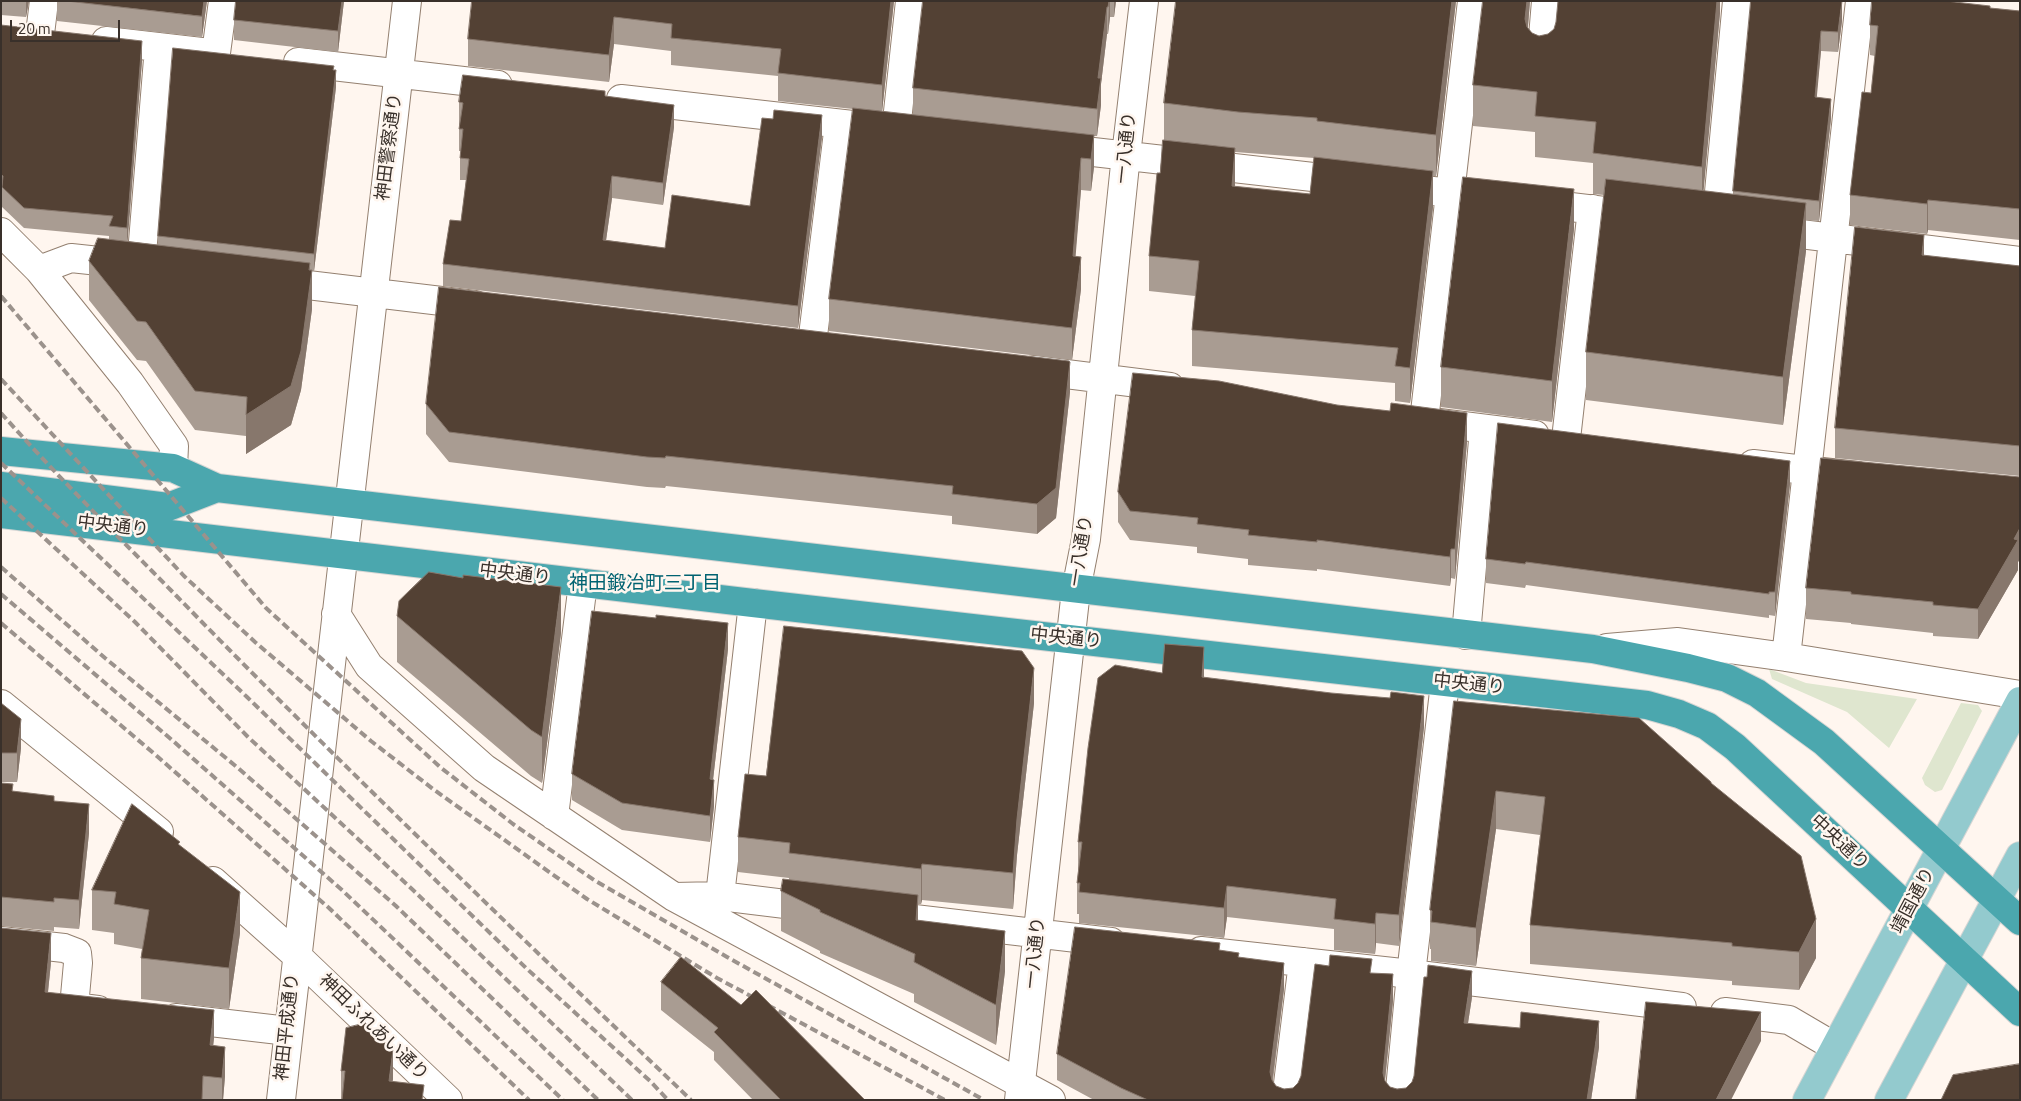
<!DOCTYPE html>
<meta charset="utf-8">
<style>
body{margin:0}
#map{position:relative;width:2021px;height:1101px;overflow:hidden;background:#fff6ef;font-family:"Titillium Web",sans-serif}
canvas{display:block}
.frame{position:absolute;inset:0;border:2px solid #39302a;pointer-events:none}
.scale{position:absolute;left:10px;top:20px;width:110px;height:22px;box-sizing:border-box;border:2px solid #39302a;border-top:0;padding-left:6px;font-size:15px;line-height:18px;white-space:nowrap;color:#39302a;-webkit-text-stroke:4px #fff6ef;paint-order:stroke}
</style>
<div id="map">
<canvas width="2021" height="1101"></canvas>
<div class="frame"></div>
<div class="scale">20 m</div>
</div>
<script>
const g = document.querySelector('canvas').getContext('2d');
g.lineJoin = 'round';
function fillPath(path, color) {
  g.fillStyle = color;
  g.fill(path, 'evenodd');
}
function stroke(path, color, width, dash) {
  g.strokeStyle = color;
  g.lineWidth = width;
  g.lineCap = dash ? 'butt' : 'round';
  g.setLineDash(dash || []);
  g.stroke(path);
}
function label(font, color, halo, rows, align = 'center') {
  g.font = font + ' "Titillium Web","Noto Sans JP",sans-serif';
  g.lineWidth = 5;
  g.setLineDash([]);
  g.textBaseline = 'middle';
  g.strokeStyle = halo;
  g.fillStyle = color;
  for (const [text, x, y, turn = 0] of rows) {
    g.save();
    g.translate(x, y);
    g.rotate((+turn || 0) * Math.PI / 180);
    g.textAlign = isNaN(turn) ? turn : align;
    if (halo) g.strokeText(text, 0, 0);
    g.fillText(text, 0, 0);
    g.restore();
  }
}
const green = new Path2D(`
 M1769 669 1806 683 1917 699 1889 748 1847 712 1772 679Z
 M1961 703 1978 705 1982 711 1942 790 1935 792 1925 785 1922 778Z`);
const minor = new Path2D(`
 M40 34 44 1
 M106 41 210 53
 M216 53 223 1
 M1541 61 1546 1
 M298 62 498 85
 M621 99 888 129
 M896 130 910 1
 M1058 148 1348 181
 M1396 187 1497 198
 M1537 203 1638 215
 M1716 224 1737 1
 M1768 230 2020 261
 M1 232 39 270 130 383 174 446 173 468
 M141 266 159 47
 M39 270 71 258 127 264
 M274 281 475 305
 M812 344 839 124
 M1034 370 1170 387
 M1424 421 1472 1
 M1431 422 1535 435
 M1566 439 1592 209
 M1753 464 1857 476
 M336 614 369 666 484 768 674 897 1051 1100
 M1466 635 1484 429
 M1607 648 1678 642 1786 657 2020 695
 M1786 657 1860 1
 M1 704 159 832
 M554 816 583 583
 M213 881 296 955 448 1100
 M720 896 753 603
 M674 897 720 896 818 908
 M880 915 1111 942
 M1 941 64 948 77 953 78 963 74 1007 98 1010
 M1201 951 1411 974 1682 1007
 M1725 1012 1789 1020 1835 1047
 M176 1018 288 1031
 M281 1100 407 1
 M1019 1100 1076 590 1086 539 1126 155 1144 1
 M1286 1100 1303 962
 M1399 1100 1411 974 1445 683`);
const major = new Path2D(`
 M1807 1100 2020 701
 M1889 1100 2020 856`);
const highway = new Path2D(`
 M1 451 173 468 217 488
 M1 486 168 507 217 488 1593 649 1688 668 1727 678 1757 693 1824 742 2020 921
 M1 514 753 603 1647 705 1679 714 1707 726 1735 747 2020 1012`);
const rail = new Path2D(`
 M1 296 266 608 440 767 513 824 594 880 727 957 984 1100
 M1 379 184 576 255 642 371 741 433 789 587 899 717 978 945 1100
 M1 413C64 484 132 550 198 618 359 782 525 941 691 1100
 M1 463 247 697 526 968 650 1081 668 1100
 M1 498 135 622 248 737 413 890 632 1100
 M1 567 105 658 238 768 396 906 598 1100
 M1 594 172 740 343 891 563 1100
 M1 623 158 757 329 908 529 1100`);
const wall = new Path2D(`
 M1 1H29L26 17 1 15Z
 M57 1H207L202 37 57 21Z
 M236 1H344L338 52 234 40V20Z
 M472 1H894L882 112 913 115V88L923 1H1116L1114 17H1110L1108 34H1107L1101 84V105L1097 136H1094V167L1091 191 1081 190 1075 256 1081 289 1072 360 829 331V299L853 109 778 101V76L671 65V51L614 44 609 82 468 66V39Z
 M1456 1 1436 176H1433V207L1410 403 1395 401V383L1192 366V330L1195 296 1149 291V256L1164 140V103ZM1235 152 1314 158 1310 194 1235 187Z
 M1483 1H1530L1528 28 1532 33 1539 36 1720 1V13L1703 191 1733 195 1751 1 1842 21 1838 52 1821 51 1816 98 1831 119 1819 221 1806 220V251L1783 425 1586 400V352L1604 195 1593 194V163L1535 157V132L1473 126V85Z
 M1990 8 2020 11V240L1928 230 1927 234 1850 225V195L1871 93 1875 56 1870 55V25Z
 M1 25 142 61 127 241 158 245V236L334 70 336 87 314 271H312V309L301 390 291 425 246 454V436L195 430 146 361 137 360 89 300V261L109 239V236L24 228 2 207V195H1Z
 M605 96 674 127 663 205 612 198 606 240 665 248 750 206 822 137 798 328 443 286V264L461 221 466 180H460V158L461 151H459V102Z
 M1574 229 1552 422 1441 407V367Z
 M1924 256 2020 266V476L1835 458V428Z
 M1070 392 1056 518 1037 534 952 524V516L666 486 665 488 647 487 449 462 426 434V404Z
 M1467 442 1455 579 1451 578 1450 586 1317 569V571L1248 565V559L1197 553V547L1130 540 1118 522V492Z
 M2020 477V559L2018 562V570L1978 639 1933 636V633L1851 624V623L1806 619V588Z
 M1790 484 1775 616 1769 615V618L1526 585 1525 588 1486 583V559Z
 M397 616 561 633 542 783 531 776 397 662Z
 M728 649 713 780 714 806 710 842 622 830 572 800V774Z
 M1162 673 1204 677 1424 727 1399 946 1376 943 1375 954 1334 950V929L1227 917 1224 938 1079 923V914H1077V883L1078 872V842Z
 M1454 701 1711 784 1816 958 1799 990 1732 985V981L1530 964V925L1540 835 1496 829 1476 966 1431 961V949H1430V910Z
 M1 703 21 748 17 782H1Z
 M1034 703 1017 855 1013 909 922 900 921 904H918V921L1005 971 996 1045 914 1002V994L820 953V951L781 931V891L789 880V878L738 872V837L766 776Z
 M1 783 13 791 54 801 89 833 79 929 54 927V931L1 926Z
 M180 846 240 933 229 1009 141 999V958L142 949 114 944V933L92 930V890Z
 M1220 950 1239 957 1284 989 1273 1081 1276 1086 1284 1089 1293 1088 1298 1083 1372 973 1393 1001 1385 1081 1390 1087 1397 1089 1406 1088 1412 1082 1472 997 1468 1023 1599 1047 1591 1100H1094L1057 1080V1054Z
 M51 962 48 992 214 1038 213 1046 225 1076 223 1100H1Z
 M661 982 741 1005 865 1100H753L714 1060V1052L661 1010Z
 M341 1071 393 1079 392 1081 424 1100H341Z`);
const shadedWall = new Path2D(`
 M26 1H29L26 17Z
 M204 1H207L202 37V16Z
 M342 1H344L338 52V31Z
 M891 1H894L882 112V85Z
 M1109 1H1110V17L1108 34Z
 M1114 1H1116L1114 17Z
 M1452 1H1456L1436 176V135Z
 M1527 1H1530L1525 60V19Z
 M1717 1H1720V13L1702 208V167Z
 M1842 1V21L1838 52V32Z
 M1107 7V34L1101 84V105L1097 136 1098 78Z
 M614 17V44L609 82V55Z
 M1821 31V51L1815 117V97Z
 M142 41V61L127 249V228Z
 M336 70V87L314 271V254Z
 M1831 99V119L1819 221V201Z
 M674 105V127L663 205V183Z
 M822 115V137L798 328V306Z
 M1094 135V167L1091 191V159Z
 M1235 148V184L1232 222V186Z
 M1081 158V190L1073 288V256Z
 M1433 171V207L1410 403V368Z
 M612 176V198L603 262V240Z
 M1574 189V229L1552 422V381Z
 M1928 200V230L1927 234V204Z
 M1806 203V251L1783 425V377Z
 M1924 235V265L1922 255Z
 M1081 257V289L1072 360V328Z
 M310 263V284L312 270V309L301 390 291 425 246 454V415L309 270Z
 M1070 362V392L1056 518 1037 534V504Z
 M1467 413V442L1455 579V549Z
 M1790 461V484L1775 616V592Z
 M2020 528V559L2018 562V570L1978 639V609Z
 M1451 549V578L1450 586V557Z
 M561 587V633L542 783V737Z
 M728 623V649L710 806V779Z
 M1204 647V677H1202Z
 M1034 668V703L1017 855 1013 909V873L1017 819Z
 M1424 696V727L1399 946V915Z
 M21 719V748L17 782V753Z
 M714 780V806L710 842V816Z
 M1496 791V829L1476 966V928Z
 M89 804V833L79 929V900Z
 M922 864V900L921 904V869Z
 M1227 886V917L1224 938V908Z
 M240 892V933L229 1009V968Z
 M918 895V935L916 920Z
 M1376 913V943L1375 954V924Z
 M1816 919V958L1799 990V952Z
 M1005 931V971L996 1045V1005Z
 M51 933V962L45 1021V992Z
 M1284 963V989L1270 1098V1072Z
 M1472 971V997L1464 1049V1023Z
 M1393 974V1001L1383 1099V1073Z
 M214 1010V1038L210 1074V1045Z
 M1761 1012V1041L1731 1100H1716Z
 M1599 1021V1047L1591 1100H1587Z
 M225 1047V1076L223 1100H222V1078Z
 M393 1050V1079L390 1100 389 1081Z`);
const building = new Path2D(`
 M67 1H204L202 16Z
 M236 1H342L338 31 234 20Z
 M472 1H891L882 85 778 73 781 49 671 38 672 24 614 17 609 55 468 39Z
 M923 1H1109L1108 7H1107L1098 78H1101L1097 109 913 88Z
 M1176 1H1452L1436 135 1317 121V118L1238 112 1164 103Z
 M1483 1H1527L1525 19 1527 27 1532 33 1539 36 1548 34 1554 29 1556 22 1558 1H1717L1702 167 1593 153 1596 122 1535 116 1537 92 1473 85Z
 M1751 1H1842L1838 32 1821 31 1815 97 1831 99 1819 201 1733 191Z
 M1872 1H1946L1990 6V8L2020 11V209L1928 200 1927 204 1850 195 1862 92 1871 93 1878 26 1870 25Z
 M1 25 142 41 127 228 109 226 113 216 24 208 2 187 3 176 1 174Z
 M173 48 334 66 333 70H336L314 254 158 236Z
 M463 75 605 91V96L674 105 663 183 612 176 603 240 665 248 672 195 750 206 762 118 773 119 774 110 822 115 798 306 443 264 450 220 461 221 469 159 460 158 463 129H459L463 103 459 102Z
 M853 108 1094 135 1091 159 1081 158 1073 256 1081 257 1072 328 829 299Z
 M1163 140 1235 148 1232 186 1310 194 1314 157 1433 171 1410 368 1395 366 1398 348 1192 330 1199 261 1149 256 1157 173H1160Z
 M1463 177 1574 189 1552 381 1441 367Z
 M1606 179 1806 203 1783 377 1586 352Z
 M1855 227 1924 235 1922 255 2020 266V446L1835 428Z
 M98 238 310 263 309 270H312L301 351 291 386 246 415 247 397 195 391 146 322 137 321 89 261Z
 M439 287 1069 361 1070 362 1056 488 1037 504 952 494 953 486 666 456 665 458 647 457 449 432 426 404Z
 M1133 373 1219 381 1337 405 1390 411 1391 403 1467 413 1455 549H1451L1450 557 1317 540V542L1248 535 1249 530 1197 524 1198 518 1130 511 1118 492Z
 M1498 423 1790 461 1775 592H1769V594L1526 562 1525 564 1486 559Z
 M1821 458 2020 477V528L2014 539 2018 540 1978 609 1933 605V602L1851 594V592L1806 588Z
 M429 572 463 578V575L561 587 542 737 531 730 397 616 399 601Z
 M592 611 656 618V615L728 623 710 779 714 780 710 816 622 803 572 774Z
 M784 626 1022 651 1034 668 1017 819 1013 873 922 864 921 869 789 853 790 843 738 837 745 774 766 776Z
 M1165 644 1204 647 1202 677 1331 693 1390 698 1391 692 1424 696 1399 915 1376 913 1375 924 1334 919 1336 899 1227 886 1224 908 1079 892 1080 883H1077L1082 842H1078L1088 748 1098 678 1115 665 1162 673Z
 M1454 701 1639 718 1711 782V783L1801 856 1816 919 1799 952 1732 946V943L1530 925 1545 797 1496 791 1476 928 1431 922 1432 911 1430 910Z
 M1 703 21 719 17 753H1Z
 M1 783 13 784 12 791 54 796V801L89 804 79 900 54 898V902L1 897Z
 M132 804 180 842 178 844 240 892 229 968 141 958 149 910 114 904 116 892 92 890Z
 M783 879 918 895 916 920 1005 931 996 1005 914 962 915 954 820 912V910L781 891Z
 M1075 927 1220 943 1219 950 1239 953 1238 957 1284 963 1270 1072 1272 1080 1276 1086 1284 1089 1293 1088 1298 1083 1301 1076 1315 964 1329 966 1330 955 1372 959 1370 973 1393 974 1383 1073 1385 1081 1390 1087 1397 1089 1406 1088 1412 1082 1414 1076 1424 977H1427L1428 965 1472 971 1464 1023 1520 1028 1521 1012 1599 1021 1587 1100H1148L1121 1088 1057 1054Z
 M1 928 51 933 45 992 214 1010 210 1045 225 1047 222 1078 203 1076 202 1100H1Z
 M681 957 741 1005 756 990 865 1100H781L714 1032 718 1028 661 982Z
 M1646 1002 1761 1012 1716 1100H1636Z
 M366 1023 393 1050 389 1081 424 1085 422 1100H342L345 1071H341L346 1028Z
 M2020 1064V1100H1941L1953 1075Z`);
const streetNames = [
 ["神田警察通り",390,147,-83],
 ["一八通り",1127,148,-84],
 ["中央通り",113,527,7],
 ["一八通り",1082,551,-81],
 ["中央通り",515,575,7],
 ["中央通り",1066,639,6],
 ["中央通り",1469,685,6],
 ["中央通り",1839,843,43],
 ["靖国通り",1914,901,-62],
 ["一八通り",1036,953,-84],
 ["神田平成通り",288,1027,-84],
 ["神田ふれあい通り",373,1028,44]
];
const neighbourhoodNames = [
 ["神田鍛冶町三丁目",645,584]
];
fillPath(green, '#dfe6cf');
stroke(minor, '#948070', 30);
stroke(major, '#d7d6d4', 30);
stroke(highway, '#d7d6d4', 30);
stroke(minor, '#fff', 28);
stroke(major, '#93cace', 28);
stroke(highway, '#4ba7ae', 28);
stroke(rail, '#9b928c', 4, [8, 4]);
fillPath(wall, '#a99c92');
fillPath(shadedWall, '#87776c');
fillPath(building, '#534134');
stroke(building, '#87776c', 1);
label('18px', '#39302a', '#fff6ef', streetNames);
label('19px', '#006271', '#fff6ef', neighbourhoodNames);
</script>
